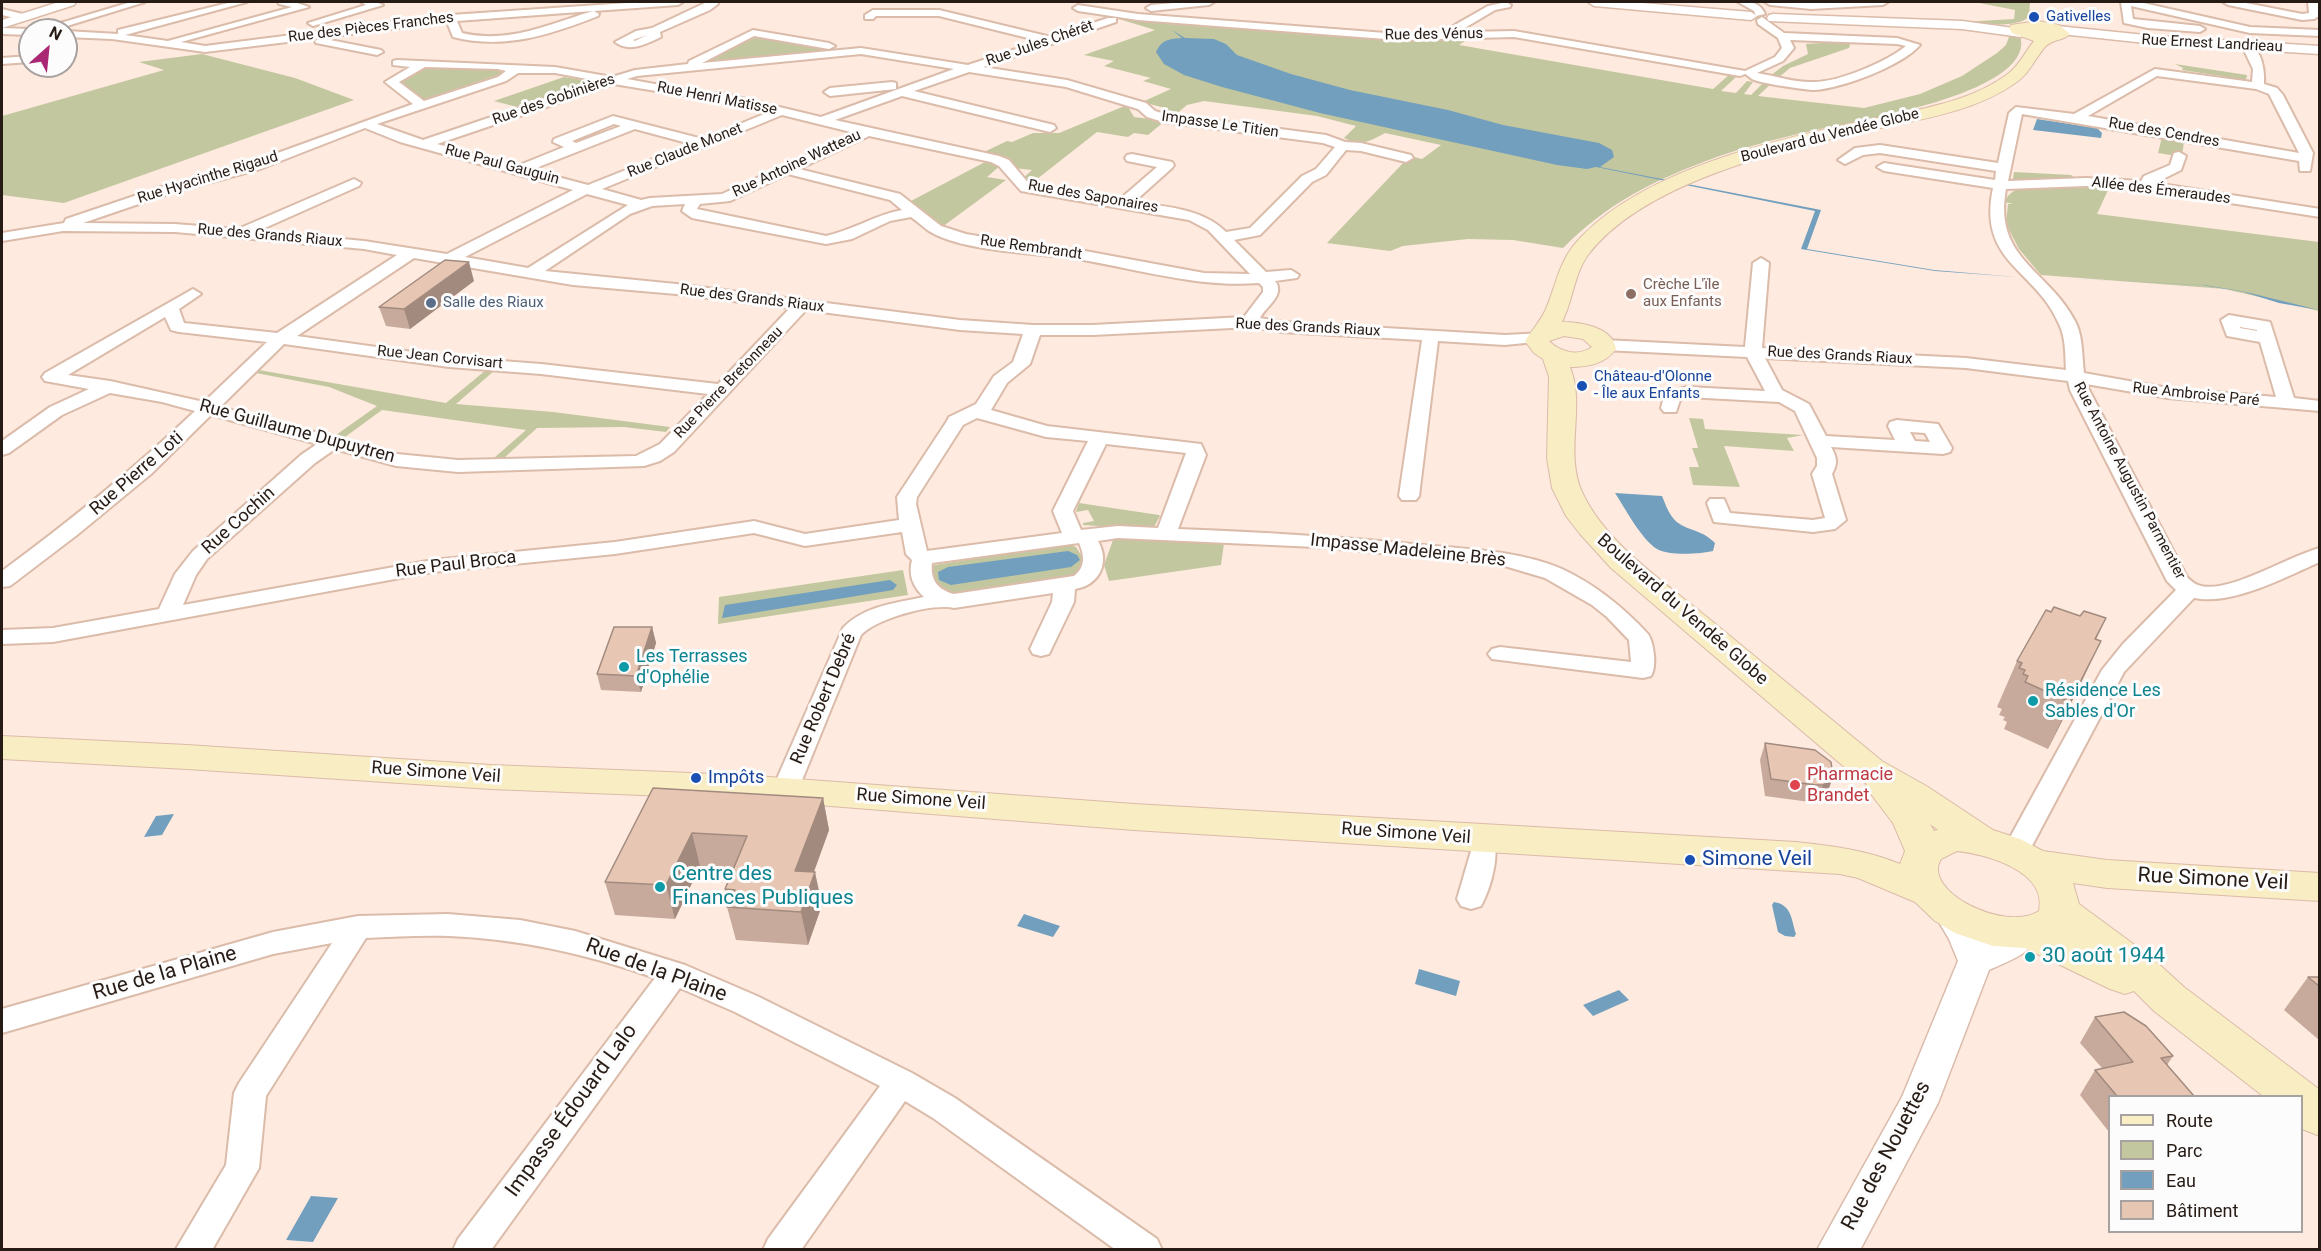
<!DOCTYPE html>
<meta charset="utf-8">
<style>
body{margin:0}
#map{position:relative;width:2321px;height:1251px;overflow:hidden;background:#feeadf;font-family:Roboto,sans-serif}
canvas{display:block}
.frame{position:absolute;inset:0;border:3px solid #271b15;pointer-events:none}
.legend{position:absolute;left:2108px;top:1095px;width:195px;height:138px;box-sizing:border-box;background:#fcfcfc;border:2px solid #a7a2a0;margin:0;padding:8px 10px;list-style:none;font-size:18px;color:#271b15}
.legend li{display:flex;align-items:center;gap:12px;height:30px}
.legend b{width:30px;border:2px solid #a7a2a0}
.north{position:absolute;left:18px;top:18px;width:60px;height:60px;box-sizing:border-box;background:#fcfcfc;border:2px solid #a7a2a0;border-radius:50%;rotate:27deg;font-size:16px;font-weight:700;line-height:24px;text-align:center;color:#271b15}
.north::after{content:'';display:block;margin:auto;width:21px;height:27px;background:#a92773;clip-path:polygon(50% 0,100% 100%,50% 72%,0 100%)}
</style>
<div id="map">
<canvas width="2321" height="1251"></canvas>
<div class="frame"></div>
<ul class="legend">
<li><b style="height:8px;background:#f9edc3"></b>Route</li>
<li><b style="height:16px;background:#c3c79f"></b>Parc</li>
<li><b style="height:16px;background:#729fbd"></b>Eau</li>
<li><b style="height:16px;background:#e7c6b4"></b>Bâtiment</li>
</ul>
<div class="north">N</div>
</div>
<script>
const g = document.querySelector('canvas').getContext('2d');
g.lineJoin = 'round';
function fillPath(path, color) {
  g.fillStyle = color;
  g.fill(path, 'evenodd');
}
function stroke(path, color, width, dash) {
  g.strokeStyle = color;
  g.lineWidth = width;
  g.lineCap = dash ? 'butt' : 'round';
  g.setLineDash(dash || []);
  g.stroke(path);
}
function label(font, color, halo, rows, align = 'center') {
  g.font = font + ' Roboto,sans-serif';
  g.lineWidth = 6;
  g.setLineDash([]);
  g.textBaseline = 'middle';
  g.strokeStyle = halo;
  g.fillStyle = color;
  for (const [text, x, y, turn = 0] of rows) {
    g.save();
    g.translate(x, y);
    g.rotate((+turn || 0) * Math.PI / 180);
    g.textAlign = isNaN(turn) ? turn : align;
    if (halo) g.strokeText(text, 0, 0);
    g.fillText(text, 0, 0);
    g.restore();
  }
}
const green = new Path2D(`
 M1974 2H2030L2029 16C2022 28 1976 25 1963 22L2014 19 2015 10Z
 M1119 19H1139L1169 24 1295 33 1472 36 1459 45 1713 89 1730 74 1736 77 1721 91 1736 93 1747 81 1753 82 1744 94 1751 95 1766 80 1774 81 1758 96 1864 108 1920 94 1962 76 1997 53 2006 45 2009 37 1996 32 2015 35 2021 39C2030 95 1850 122 1811 131 1776 139 1740 148 1706 161 1650 182 1606 205 1563 248L1513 240 1468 239 1403 246 1390 251 1327 243 1404 162 1414 157 1422 159 1441 145 1385 133C1370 141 1361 147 1344 138L1356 126 1317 116 1204 101 1187 105 1174 116 1165 108 1142 102 1171 89 1143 81 1151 78 1104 66 1114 61 1084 55 1155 30Z
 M764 36 838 50V51L700 63 747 38Z
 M1851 41 1849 48 1790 68 1778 78 1770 76 1783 66 1808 54 1806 44Z
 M202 54 295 78 354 100 64 203 2 195V116L164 70 139 62Z
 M2175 64 2247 75 2246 80 2182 70 2183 68Z
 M424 67 495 70 501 72V74L423 100 394 82Z
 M564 77 590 81V84L521 108 494 101Z
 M1127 105 1134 117 1165 121 1148 135 1134 133 1128 137 1097 132 1032 183 1024 182 1022 179 1032 170 1013 168 997 155 984 152 1007 141 1012 142 1033 133H1059Z
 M2162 137 2184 141 2182 157 2158 153Z
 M985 162 1001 165 987 177 1006 180 942 227 911 201Z
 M2014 172 2071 175 2076 179 2016 181 2013 179Z
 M2057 184 2144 187 2146 191 2109 188 2097 214 2319 242V311L2225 289 2041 275 2019 249 2006 224 2008 204H2013L2005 202C2011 183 2041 186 2057 184Z
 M259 370 446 403 486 370 494 371 456 404 553 412 670 427 666 432 624 427 537 428 504 458H494L526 430 382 410 345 437 336 435 377 406 329 387 256 373Z
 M1689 418 1703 419 1705 429 1803 435 1787 438 1794 451 1724 446 1740 487 1693 485 1689 467H1699L1692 448H1698Z
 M1079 503 1159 515 1160 516 1154 527 1099 529 1098 526 1083 525V523L1094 521 1088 510 1076 512Z
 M1125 539 1224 543 1221 565 1109 581 1104 565 1113 540Z
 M1068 544 1076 547 1083 558 1076 575 957 593C937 590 933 585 928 566Z
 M903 570 908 595 718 624 719 597Z`);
const water = new Path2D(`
 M1172 30 1185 38 1214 39 1226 44 1237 55 1291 74 1350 90 1448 110 1503 125 1599 143 1612 150 1614 157 1600 167 1821 210 1807 249 1934 270 2017 277 1935 271 1801 249 1815 211 1596 167 1587 169 1557 165 1320 113 1222 87 1184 75 1164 64 1156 52C1162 39 1170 39 1182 38Z
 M2037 119 2097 128 2102 133 2101 138 2033 130Z
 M2036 277 2205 285 2246 292 2319 310 2279 303 2244 292 2202 285Z
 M1615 493 1662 496C1665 503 1668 512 1673 518 1683 531 1701 528 1715 543L1713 551C1700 554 1669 556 1657 549 1641 539 1625 508 1615 493Z
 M1068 551 1077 555 1080 560 1071 567 951 585 939 580 938 572 948 567Z
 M890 580 897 585 893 590 722 618 725 605Z
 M174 814 162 835 144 837 156 816Z
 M1774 902C1792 905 1791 919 1796 934L1794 937 1785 936 1778 932 1772 905Z
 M1024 914 1060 926 1053 937 1017 926Z
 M1419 969 1460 981 1456 996 1415 984Z
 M1619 990 1629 1000 1593 1016 1583 1005Z
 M311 1196 338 1198 313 1242 286 1240Z`);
const minor = new Path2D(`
 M131 2H145L54 30H37Z
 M232 2H247L125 35 168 41 292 7 279 4 278 2H294L309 7 181 42 205 46 451 15 642 2H683L678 5 594 11 599 14 598 16C550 35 504 50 453 37L447 22 320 38 381 50 383 52 377 55 316 43 315 41 320 38 205 52 112 39 66 37V31L118 34V30ZM593 11C549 24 509 44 462 33L457 21Z
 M361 2H376L383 5 313 26 308 23 366 5Z
 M707 2H717L718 4 710 10 660 32 661 37C646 44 629 53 615 42L636 31 652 28ZM647 35 635 41 633 40Z
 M1184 2H1214L1209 5 1151 11 1146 8 1151 5Z
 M1506 2 1511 5 1510 7 1495 10 1463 29 1465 32 1514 31 1745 71 1775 57 1782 48 1778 38 1758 24 1757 20 1762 17 1784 33 1897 38 1920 45C1902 66 1842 88 1815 90 1806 90 1758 83 1752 79 1749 77 1748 75 1745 74L1740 76 1514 37 1399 40 1138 20 1078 11 1073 8 1078 5 1138 14 1399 34 1454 32 1452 28 1453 26 1488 6ZM1790 40 1897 44 1906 46C1886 62 1839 82 1814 82 1795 83 1776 76 1757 73L1783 61 1794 48Z
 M1738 2C1749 1 1760 2 1765 14L1756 16 1754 11Z
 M1765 2H1888L1883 5 1811 9 1770 5Z
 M2121 2H2139L2250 27 2320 30V36L2250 33 2131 6 2133 19 2200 26 2205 29 2200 32 2148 28 2124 23Z
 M2223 2H2241L2302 14 2309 13 2308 2H2318L2319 16 2314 19 2302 20 2228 5Z
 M2 9 27 15 28 17 23 20 2 15Z
 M873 10H939L1051 37 1108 18H1116V22L983 67 1067 80 1146 103 1155 111 1165 114 1326 135 1345 142 1361 143 1411 155 1413 158 1406 162 1361 151 1346 150 1326 175 1312 182 1260 235 1234 240 1266 272 1291 270 1299 275 1297 278 1275 281C1286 295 1266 306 1260 318L1282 322 1505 335 1544 333 1546 337 1544 341 1505 345 1438 341 1419 496 1416 500H1402L1399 496 1422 340 1282 332 1252 327 1093 335H1040L1030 364 1007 383 991 410 1047 426 1201 444 1206 455 1178 529C1260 532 1342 537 1423 545 1467 549 1521 551 1562 569 1596 585 1623 607 1648 634 1654 643 1657 667 1651 676L1643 678 1492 659 1488 654 1492 649 1500 647 1631 662 1629 640 1607 617 1592 605 1545 578 1498 564 1316 547 1118 538 1098 541C1110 562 1100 585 1075 589L1074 602 1049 654 1041 656 1033 654 1030 649 1052 602 1053 593 954 608C933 603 877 618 861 635L798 790 794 796 785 799 776 796 772 790 843 628C864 606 895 603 924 597 913 587 908 575 912 560L906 554 902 532 805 546 754 533 615 554 433 572 53 642 2 644V630L53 628 159 609 175 574 193 551 301 455 317 444 211 415 151 474 77 535 10 586 2 587V571C70 521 133 470 195 411L162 402 110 393 62 415 9 453 2 455V441L50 407 89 389 45 381 42 377 45 373 193 289 201 294 179 309 184 323 277 333 397 255 364 249 175 232 63 231 2 241V233L64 223 66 219 158 188 250 163 413 104 385 82 410 67 393 65V61L397 60 555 67 612 77 635 70 688 64 689 61 753 30 829 43 835 46 829 49 754 36 702 63 861 48 968 65 1040 41 939 16H876L873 19H865V15ZM861 54 954 69 821 117 721 93H705L627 79 637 76ZM425 67 498 69 506 71 498 77 424 101 399 82ZM969 72 1066 87 1138 109 1147 117 1163 122 1323 143 1335 147 1316 169 1302 176 1250 228 1226 232C1202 208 1166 207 1134 202L1172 168 1174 165 1172 162 1132 154 1127 155 1125 158 1127 161 1157 167 1120 199 1030 185 1009 160 999 156 835 120 902 96 1050 132 1056 128 1054 125 914 91ZM518 73H555L598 81 423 140 377 124 506 81ZM614 84C666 93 718 100 769 112L703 139 613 116 554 139 553 142 564 147 517 166 437 144ZM782 115 855 133 722 194 650 198 641 200 602 189ZM614 124 621 126 576 143 572 141ZM365 128 400 142 573 190 447 254 364 241 258 231 359 186 361 183 354 179 238 229 175 224 83 223 168 194 260 169ZM635 129 691 144 588 185 531 170ZM869 136 991 162 999 166 1021 191 1189 220 1208 230 1250 274 1204 273 1074 249 1042 247 966 234 941 226 900 194 799 169ZM788 174 890 200 902 210C875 215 853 230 826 236L697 209 700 204 730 201ZM587 194 628 205 528 268 465 257ZM685 204 682 211 692 218 826 244 852 239 890 221 911 217C917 221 923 227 929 231 962 252 1039 253 1077 259 1137 269 1198 288 1259 283L1263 287V292L1244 317 1093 325H1033L960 320 676 284 545 271 630 214 652 206ZM414 258 573 285 676 294 790 308 718 384 541 364 449 357 297 336ZM806 310 960 330 1023 334 1013 362 994 376 976 404 949 417 947 421 897 497 899 520 805 534 754 521 615 542 433 560 183 605 196 575 207 559 315 463 335 449 396 466 458 472 644 466 660 461 674 452ZM165 317 171 330 179 332 267 342 204 402 110 381 68 375ZM284 344 449 367 541 374 708 394 660 444 636 456 458 460 397 454 220 407ZM977 418 1046 437 1088 441 1053 511 1062 533 927 551 916 504 917 497 963 425ZM1106 444 1186 453 1158 528 1118 526 1081 530 1073 511ZM1079 543C1085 556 1085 568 1074 576L954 594C938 590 930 580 932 563Z
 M2 28 30 29 34 30H30V35L2 34Z
 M2248 43C2262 49 2265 71 2264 84L2277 88 2283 95 2313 153 2310 171H2300L2299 161 2022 114 2008 181 2086 178 2141 181 2144 176 2170 165 2174 153 2179 152 2186 156 2181 170 2155 183 2320 209V217L2147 190 2086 186 2006 189C1993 260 2050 270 2076 323 2083 338 2082 357 2084 373L2168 388 2276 397 2260 342 2227 336 2221 320 2229 315 2270 322 2294 398 2320 401V411L2168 398 2086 384 2187 577C2190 580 2194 584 2198 585 2226 596 2290 555 2320 548V562C2285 577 2232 606 2194 598L2124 672 2025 859 2015 862 2005 859 2002 852 2102 670 2123 644 2176 590 2167 581 2070 390 2068 381 1966 368 1765 358 1782 390 1809 404 1826 436 1895 440 1888 426 1890 422 1897 420 1938 424 1952 448 1950 452 1943 454 1831 447C1837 458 1838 463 1832 474L1846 520 1835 529 1813 532 1714 522 1707 503 1710 499H1724L1730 513 1813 520 1825 518 1812 474 1817 466V458L1795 411 1779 402 1688 397 1680 400 1676 412H1664L1661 408 1665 393 1687 387 1765 391 1747 357 1604 350 1598 349 1596 345 1598 341 1604 340 1745 347 1753 263 1761 258 1769 263 1762 348 1966 358 2066 370C2065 355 2066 338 2059 324 2036 269 1977 263 1993 188L1884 171 1877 167 1884 163 1995 180 1996 171 1880 153 1863 155 1845 164 1838 160 1855 148 1880 145 1998 163 2009 113 2016 107 2074 114 2155 69 2252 82 2253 69 2242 46ZM2157 76 2256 89 2269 94 2299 153 2088 116ZM2240 327 2257 330V331L2240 328ZM1910 432 1925 433 1930 442 1915 441Z
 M30 56V62L2 64V58Z
 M892 82 896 83V89L830 96 824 92 830 88Z
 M1482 829 1491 832C1502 850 1491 888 1481 906L1471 909 1461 906 1457 899 1471 851 1469 839 1473 832Z
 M448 914 520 920 575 931 685 965 757 996 912 1073 955 1098 1157 1239 1162 1250H1116L933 1118 905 1101 801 1250H763L768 1239 880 1086 735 1012 680 988 491 1250H453L458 1239 655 978C588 954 520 939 449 936 421 935 394 937 366 938L266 1096 259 1168 212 1250 176 1249 226 1165 234 1093 239 1083 332 943 273 954 2 1033V1009L273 932 358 916Z`);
const tertiary = new Path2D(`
 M59 2H76L74 5 2 28V20Z
 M1588 2H1630L1751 12 1757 16 1751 20 1594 6Z
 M1773 14 1962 21 2021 29 2027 33 2021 37 1962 29 1769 21 1767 18 1769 15Z
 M2057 26 2155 36 2320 46V54L2155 44 2052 33 2051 30 2052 27Z
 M1950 899 1962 903 1985 942C2005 933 2012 917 2036 925L2041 934C2030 954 2009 961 1989 970L1938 1103 1860 1250H1817L1902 1097 1958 961 1949 939 1933 912 1938 903Z`);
const secondary = new Path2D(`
 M2038 21 2059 25 2070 34C2063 41 2053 39 2046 46 2034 59 2030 74 2014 84 1972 113 1916 120 1867 131 1783 149 1642 183 1588 255 1574 274 1573 301 1562 322 1580 322 1613 327 1616 349 1605 364 1588 367 1570 367 1586 406 1564 451 1582 492 1606 545 1669 585 1713 622 1769 668 1825 714 1882 761L1928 787 1993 830 2020 839 2043 851 2107 860 2320 873V901L2107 888 2073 883 2079 904 2151 957 2184 987 2320 1090V1136L2302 1129V1096H2263L2154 1011 2134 991 2125 994 2110 989 2025 948 1993 946 1955 933 1935 921 1915 902 1858 878 1840 874 1134 830 742 799 491 789 187 769 2 759V736L187 745 491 765 742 775 1134 804 1796 842C1833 846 1866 850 1900 864L1905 851 1893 823 1865 786 1867 784 1856 777 1611 568 1580 534 1566 516 1552 488 1547 458 1549 377 1543 359 1534 353 1525 341C1532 330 1539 323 1545 311 1558 282 1558 259 1583 235 1650 168 1777 139 1867 120 1915 110 1970 103 2009 73 2020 64 2025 52 2034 41L2012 33 2009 28 2011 25ZM1564 336 1583 339 1592 347C1578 357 1560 352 1549 341ZM1930 824 1938 830 1934 831ZM1957 851C1986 854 2048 871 2039 911 2005 933 1921 891 1941 859Z`);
const wall = new Path2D(`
 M474 281 410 329 386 326 379 307Z
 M2051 612 2106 618 2096 640 2079 687 2048 749 2004 729 2007 722 2003 720 2005 717 1999 715 2002 709 1997 707 2017 661Z
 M652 627 656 643 641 692 601 690 597 674Z
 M1765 743 1833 776 1826 796 1817 801 1810 802 1765 796 1760 760Z
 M653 788 823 798 829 830 814 872 822 905 808 945 736 940 727 907 728 904 725 889 734 868 700 866 675 919 615 915 605 882Z
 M2308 977H2319V1040L2284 1010Z
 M2095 1017 2173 1056 2167 1065 2194 1096H2109V1132L2080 1095 2095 1070 2102 1068 2080 1043Z`);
const shadedWall = new Path2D(`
 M469 262 474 281 410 329 404 309Z
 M652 627 656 643 641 692 636 676Z
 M2101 641 2079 687 2048 749 2070 702Z
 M1832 780 1826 796 1817 801 1823 785Z
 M823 798 829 830 802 904 795 871Z
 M692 833 700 866 675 919 666 885Z
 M815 872 822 905 808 945 801 912Z`);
const building = new Path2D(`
 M445 260 469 262 404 309 379 307Z
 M2054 607 2080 616 2084 611 2106 618 2095 639 2101 641 2070 702 2025 682 2028 676 2023 674 2025 670 2019 668 2022 663 2017 661 2046 610 2051 612Z
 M614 627H652L636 676 597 674Z
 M1765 743 1815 750 1831 762 1833 776 1832 780 1823 785H1816L1771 779Z
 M653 788 823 798 795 871 815 872 801 912 727 907 735 890 725 889 747 836 692 833 666 885 605 882Z
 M2308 977H2319V986Z
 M2124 1012 2146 1026 2173 1056 2161 1058 2194 1096H2117L2095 1070 2133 1062 2095 1017Z`);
const markers = [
 [2034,17,6,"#1a4fb4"],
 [1631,294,6,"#8d6e63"],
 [431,303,6,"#5c6f8a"],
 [1582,386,6,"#1a4fb4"],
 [624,667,6,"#0f9aa8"],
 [2033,701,6,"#0f9aa8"],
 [696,778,6,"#1a4fb4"],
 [1795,785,6,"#e0444e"],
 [1690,860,6,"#1a4fb4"],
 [660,887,6,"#0f9aa8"],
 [2030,957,6,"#0f9aa8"]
];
const farTransitnames = [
 ["Gativelles",2046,17],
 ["Château-d'Olonne",1594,377],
 ["- Île aux Enfants",1594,394]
];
const farStreetnames = [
 ["Rue des Pièces Franches",371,28,-7],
 ["Rue des Vénus",1434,35,-1],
 ["Rue Jules Chérêt",1040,44,-19],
 ["Rue Ernest Landrieau",2212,44,3],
 ["Rue Henri Matisse",717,99,11],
 ["Rue des Gobinières",554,100,-19],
 ["Impasse Le Titien",1220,125,8],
 ["Rue des Cendres",2164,133,10],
 ["Boulevard du Vendée Globe",1830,136,-14],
 ["Rue Claude Monet",685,151,-22],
 ["Rue Antoine Watteau",797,164,-25],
 ["Rue Paul Gauguin",502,165,15],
 ["Rue Hyacinthe Rigaud",208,178,-17],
 ["Allée des Émeraudes",2161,191,7],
 ["Rue des Saponaires",1093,197,10],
 ["Rue des Grands Riaux",270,236,5],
 ["Rue Rembrandt",1031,248,8],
 ["Rue des Grands Riaux",752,299,7],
 ["Rue des Grands Riaux",1308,328,3],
 ["Rue des Grands Riaux",1840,356,3],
 ["Rue Jean Corvisart",440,358,6],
 ["Rue Pierre Bretonneau",729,383,-46],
 ["Rue Ambroise Paré",2196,395,6],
 ["Rue Antoine Augustin Parmentier",2129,481,62]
];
const farEducationnames = [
 ["Crèche L'ïle",1643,285],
 ["aux Enfants",1643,302]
];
const farServicenames = [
 ["Salle des Riaux",443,303]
];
const streetNames = [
 ["Rue Guillaume Dupuytren",297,432,15],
 ["Rue Pierre Loti",137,474,-41],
 ["Rue Cochin",239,521,-42],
 ["Impasse Madeleine Brès",1408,551,6],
 ["Rue Paul Broca",456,565,-7],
 ["Boulevard du Vendée Globe",1682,610,41],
 ["Rue Robert Debré",824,699,-67],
 ["Rue Simone Veil",436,773,4],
 ["Rue Simone Veil",921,800,4],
 ["Rue Simone Veil",1406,834,4]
];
const cultureNames = [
 ["Les Terrasses",636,657],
 ["d'Ophélie",636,678],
 ["Résidence Les",2045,691],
 ["Sables d'Or",2045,712]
];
const healthNames = [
 ["Pharmacie",1807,775],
 ["Brandet",1807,796]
];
const transitNames = [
 ["Impôts",708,778]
];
const nearTransitnames = [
 ["Simone Veil",1702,860]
];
const nearCulturenames = [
 ["Centre des",672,875],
 ["Finances Publiques",672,899],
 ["30 août 1944",2042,957]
];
const nearStreetnames = [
 ["Rue Simone Veil",2213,880,3],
 ["Rue de la Plaine",656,971,20],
 ["Rue de la Plaine",165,974,-16],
 ["Impasse Édouard Lalo",572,1111,-54],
 ["Rue des Nouettes",1887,1156,-62]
];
fillPath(green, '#c3c79f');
fillPath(water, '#729fbd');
stroke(minor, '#dbbba9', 4);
stroke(tertiary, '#dbbba9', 3);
stroke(secondary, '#dbbba9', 2);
fillPath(minor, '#fff');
fillPath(tertiary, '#fff');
fillPath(secondary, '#f9edc3');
fillPath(wall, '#c7aa9b');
fillPath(shadedWall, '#a28b7e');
fillPath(building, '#e7c6b4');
stroke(building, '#a28b7e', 1.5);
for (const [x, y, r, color] of markers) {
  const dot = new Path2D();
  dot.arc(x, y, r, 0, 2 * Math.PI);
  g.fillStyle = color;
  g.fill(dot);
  stroke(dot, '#fcfcfc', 2);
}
label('15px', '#164399', '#fcfcfc', farTransitnames, 'left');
label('15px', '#271b15', '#fcfcfc', farStreetnames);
label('15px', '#785e54', '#fcfcfc', farEducationnames, 'left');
label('15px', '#4e5e75', '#fcfcfc', farServicenames, 'left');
label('18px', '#271b15', '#fcfcfc', streetNames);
label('18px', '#0d838f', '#fcfcfc', cultureNames, 'left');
label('18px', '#be3a42', '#fcfcfc', healthNames, 'left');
label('18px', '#164399', '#fcfcfc', transitNames, 'left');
label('21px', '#164399', '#fcfcfc', nearTransitnames, 'left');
label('21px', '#0d838f', '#fcfcfc', nearCulturenames, 'left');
label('21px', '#271b15', '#fcfcfc', nearStreetnames);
</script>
